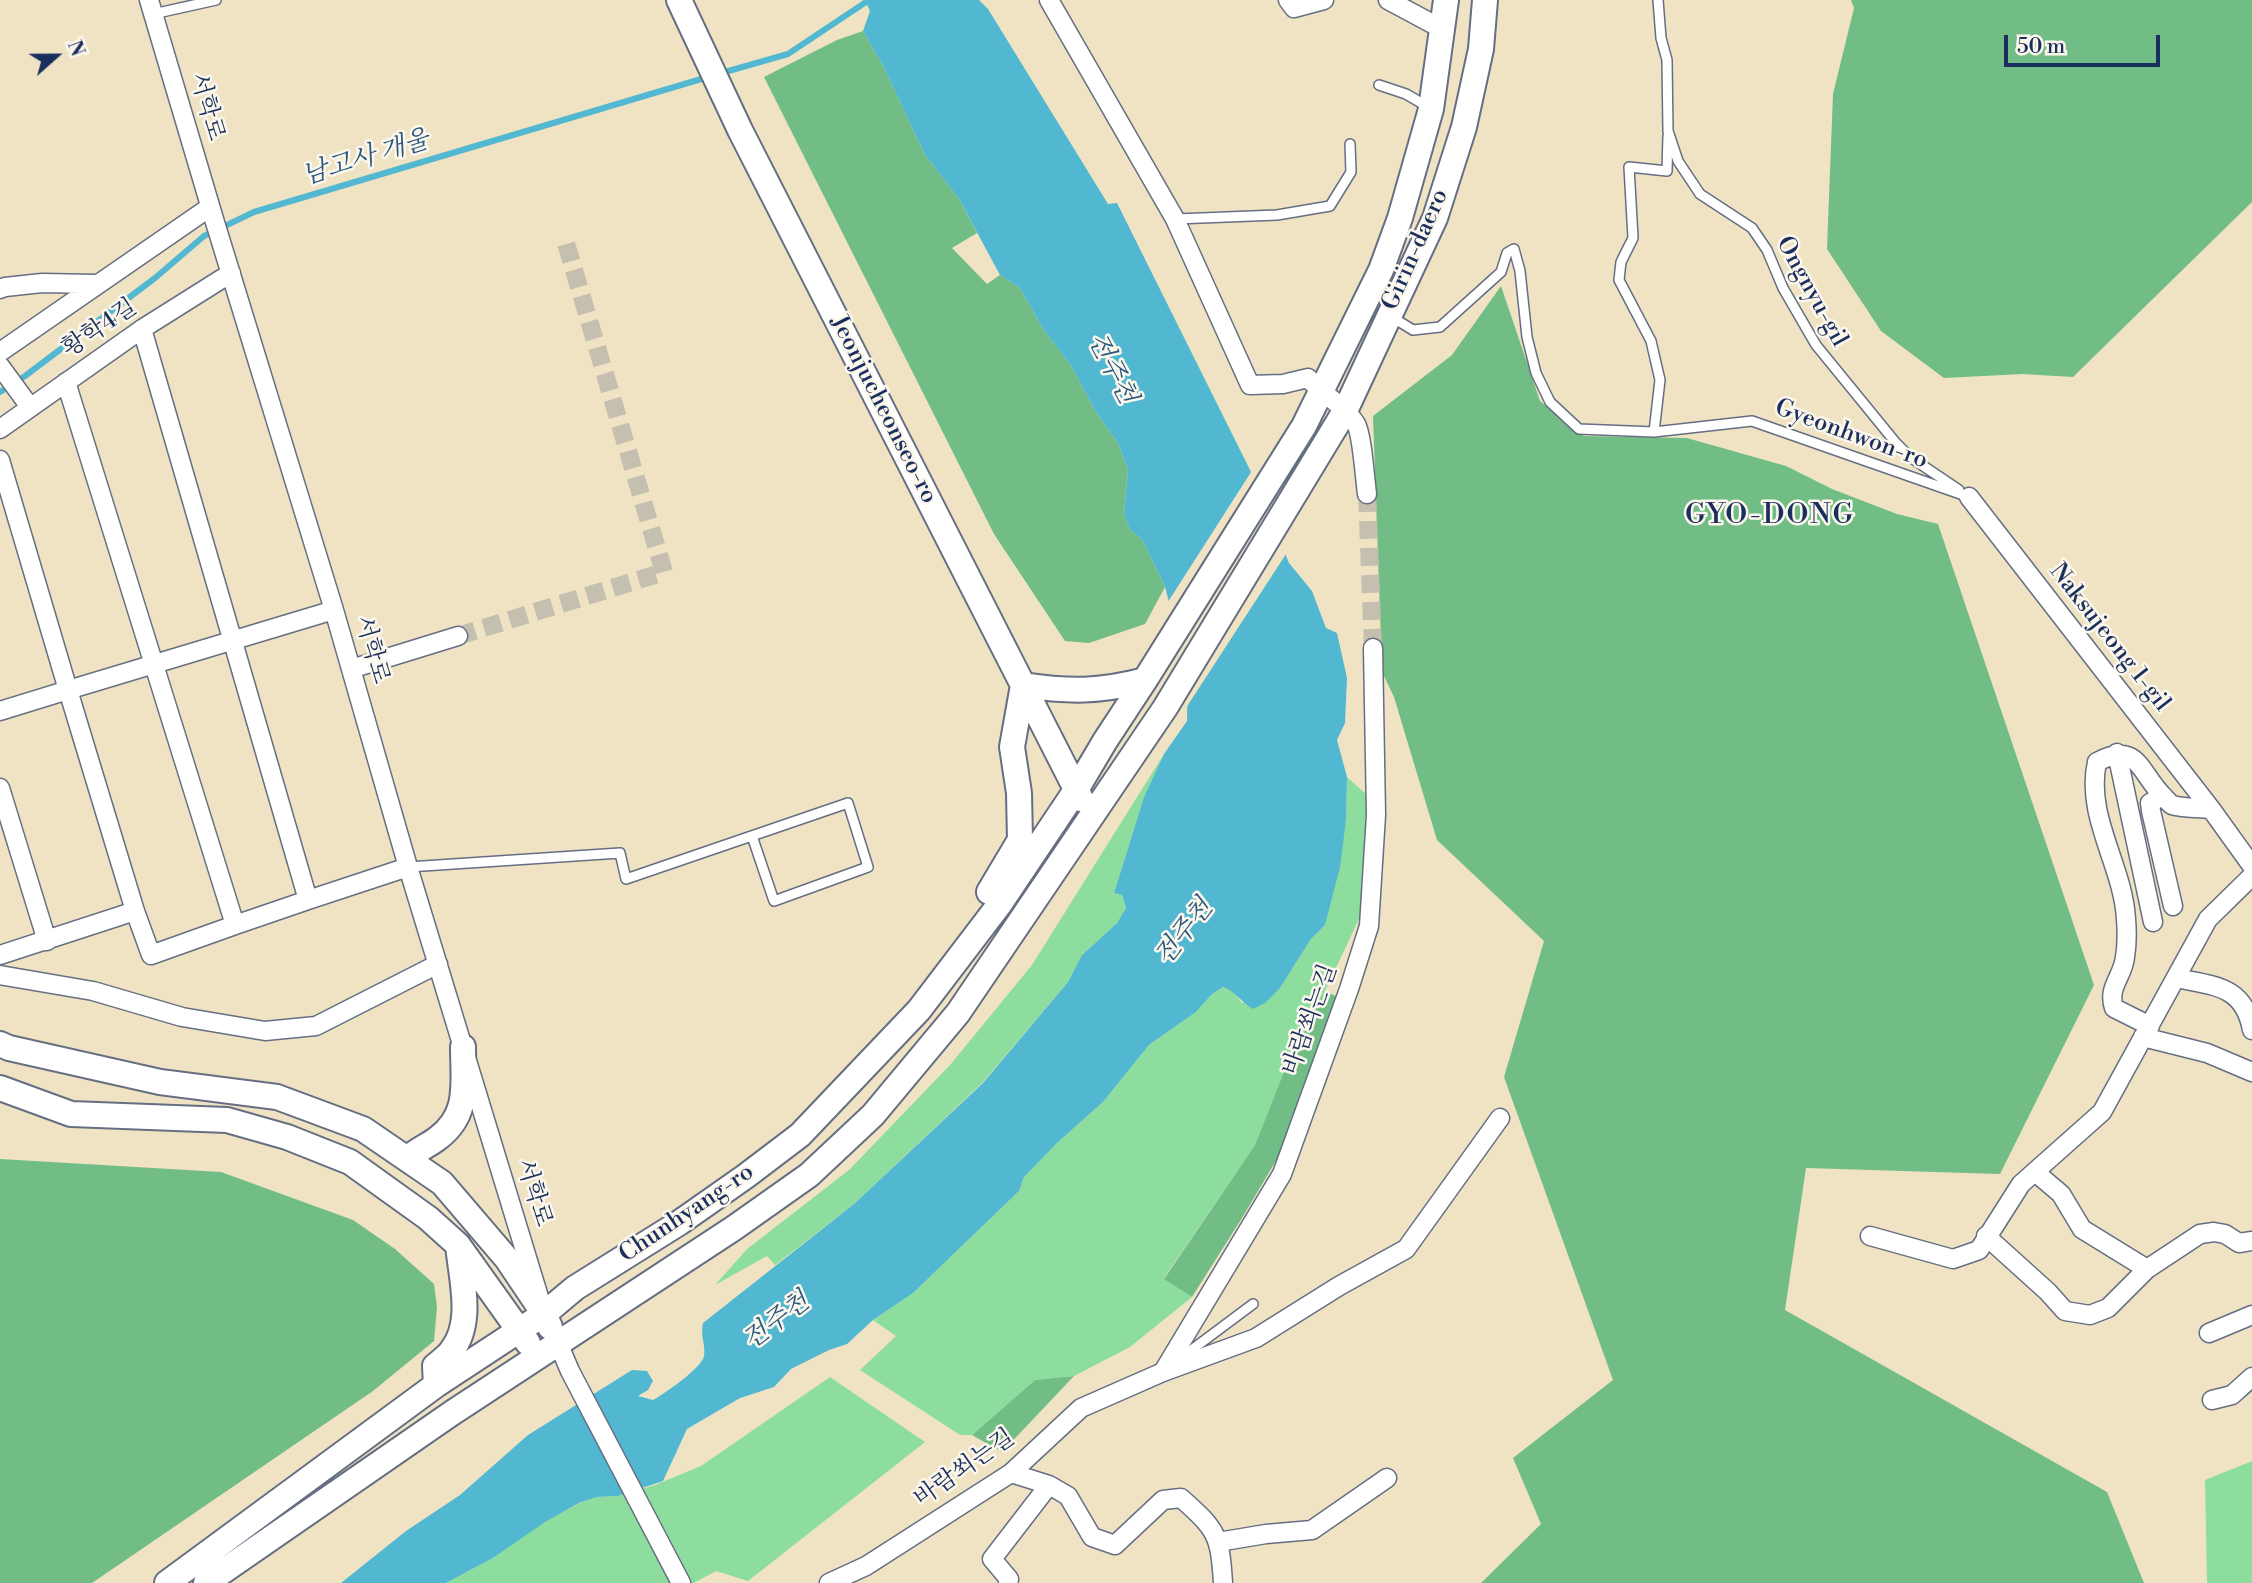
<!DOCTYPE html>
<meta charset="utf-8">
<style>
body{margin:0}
#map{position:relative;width:2252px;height:1583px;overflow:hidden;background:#efe3c4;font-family:"Libre Bodoni",serif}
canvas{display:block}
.north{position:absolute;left:21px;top:21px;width:70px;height:70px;-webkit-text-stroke:5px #fbf7ec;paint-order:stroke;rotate:69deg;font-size:19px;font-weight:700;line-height:28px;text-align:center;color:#1b2f5e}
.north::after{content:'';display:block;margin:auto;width:24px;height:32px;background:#1b2f5e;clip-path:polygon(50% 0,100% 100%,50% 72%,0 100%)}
.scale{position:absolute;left:2004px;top:35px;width:156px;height:32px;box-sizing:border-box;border:4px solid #1b2f5e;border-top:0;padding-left:9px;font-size:21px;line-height:24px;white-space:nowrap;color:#1b2f5e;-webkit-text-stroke:5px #fbf7ec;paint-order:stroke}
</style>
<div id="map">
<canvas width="2252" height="1583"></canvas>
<div class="north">N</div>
<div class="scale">50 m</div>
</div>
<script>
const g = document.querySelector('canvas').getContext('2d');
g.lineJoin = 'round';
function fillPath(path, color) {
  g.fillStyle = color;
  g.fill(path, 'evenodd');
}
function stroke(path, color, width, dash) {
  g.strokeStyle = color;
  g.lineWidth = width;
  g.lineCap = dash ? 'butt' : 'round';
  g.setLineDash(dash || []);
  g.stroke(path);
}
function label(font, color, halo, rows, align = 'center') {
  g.font = font + ' "Libre Bodoni","Noto Serif KR",serif';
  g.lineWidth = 5;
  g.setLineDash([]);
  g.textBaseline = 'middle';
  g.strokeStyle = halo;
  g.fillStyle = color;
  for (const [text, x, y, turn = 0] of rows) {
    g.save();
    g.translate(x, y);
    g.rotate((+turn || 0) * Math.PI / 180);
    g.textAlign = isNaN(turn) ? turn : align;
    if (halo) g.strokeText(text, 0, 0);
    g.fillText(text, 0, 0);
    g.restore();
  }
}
const green = new Path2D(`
 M1164 754 1144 797 1114 893 1122 895 1126 908 1117 923 1082 955 1068 982 983 1082 854 1204 775 1265 767 1256 715 1285 747 1249 849 1170 950 1065 1032 965Z
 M1347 777 1367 795 1360 917 1325 991 1287 1064 1255 1145 1164 1278 1192 1297 1130 1347 1074 1376 1035 1380 972 1435H960L860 1370 896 1336 873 1320 913 1293 1019 1191 1024 1177 1057 1143 1103 1102 1149 1045 1196 1012 1212 994 1223 987 1234 992 1242 1003 1280 988 1311 939 1325 925 1346 820Z
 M830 1377 925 1442 748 1581 716 1571 694 1583H446L493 1558 544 1522 580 1503 597 1497 618 1496 655 1485 701 1466Z
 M2252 1461V1583H2207L2205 1480Z`);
const forest = new Path2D(`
 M1851 0H2252V202L2073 377 2022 374 1944 378 1881 331 1827 249 1833 94 1854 8Z
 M863 31 884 68 925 155 959 199 977 233 952 248 987 284 1000 275 1020 288 1043 329 1071 366 1096 412 1118 443 1128 470 1124 514 1130 530 1142 539 1165 587 1145 624 1089 643 1065 641 994 534 764 77 837 40Z
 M1501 286 1540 401 1584 436 1687 438 1786 466 1832 489 1897 514 1938 524 2094 985 2000 1174 1806 1168 1785 1310 2107 1492 2144 1583H1481L1541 1524 1513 1458 1613 1380 1504 1077 1544 941 1437 840 1394 697 1382 672 1373 416 1452 355Z
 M1325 991 1338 997 1280 1154 1242 1218 1192 1297 1164 1279 1255 1145 1287 1064Z
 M0 1159 221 1172 353 1220 395 1249 434 1284 437 1307 434 1341 373 1391 92 1583H0Z
 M1074 1376 1002 1452 972 1435 1035 1380Z`);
const water = new Path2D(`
 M865 0H979L988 9 1108 204 1117 203 1256 482 1289 563 1312 591 1326 628 1337 633 1347 678 1345 723 1337 740 1347 777 1346 820 1340 867 1325 925 1311 939 1280 988 1265 1003 1253 1009C1241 1002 1236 992 1223 987L1212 994 1196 1012 1149 1045 1103 1102 1057 1143 1024 1177 1019 1191 913 1293 873 1320 847 1344 829 1350 791 1369 774 1387 740 1398 687 1429 663 1481 618 1496 597 1497 579 1503 545 1522 493 1558 446 1583H341L406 1531 460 1495 528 1435 632 1370 647 1371 653 1381 648 1390 638 1396 653 1400C664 1394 702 1368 704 1356 706 1345 700 1337 703 1323L854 1204 983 1083 1068 982 1082 955 1117 923 1126 908 1122 895 1114 893 1144 797 1164 754 1187 721 1188 673 1165 587 1142 539 1130 530 1124 514 1128 470 1118 443 1096 412 1071 366 1043 329 1020 288 1000 275 959 199 925 155 884 68 863 31 870 11Z`);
const pier = new Path2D(`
 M1253 469 1288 551 1184 711 1185 673 1166 605Z`);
const stream = new Path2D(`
 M718 74 788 54 869 0
 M0 392 25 376 155 278 204 236 254 212 708 77`);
const streetTunnel = new Path2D(`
 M1367 494 1373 648
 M458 636 664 572 565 240`);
const lane = new Path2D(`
 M1658 0 1661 38 1667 60 1668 131 1678 161 1700 194 1752 228 1767 250 1783 288 1816 345 1896 443 1910 457 1959 490
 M153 14 216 0
 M1379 85 1406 94 1430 108
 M1176 219 1277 215 1330 206 1351 172 1350 144
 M1390 316 1413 330 1440 327 1501 272 1507 253 1514 249 1520 271 1527 337 1536 373 1550 402 1579 429 1654 432 1752 421 1969 497
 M1654 432 1660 380 1651 341 1619 280 1621 262 1633 238 1629 167 1667 171 1668 136
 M408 867 620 853 626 879 848 803 868 867 774 901 752 836
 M1178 1360 1253 1304`);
const street = new Path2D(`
 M149 0 214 219 334 610 408 867 539 1297
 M1049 0 1175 219 1250 385 1283 384 1308 378C1322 394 1345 406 1356 424 1362 434 1365 479 1367 494
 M1288 0 1294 8 1324 0
 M1388 0 1444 30
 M0 289 5 287 42 283 95 284
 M142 329 308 900 408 867
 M0 352 210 207
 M0 366 30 407
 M66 382 235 925 308 900
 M0 429 142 329 231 273
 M0 460 68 690 0 711
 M1969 497 2211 809 2252 866
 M351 669 458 636
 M2117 753 2153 922
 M0 788 47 941
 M2162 796 2150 803 2151 811 2173 906
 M235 925 151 955 135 911 68 690 334 610
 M0 955 135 911
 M0 975 93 991 182 1017 265 1031 316 1026 438 964
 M2176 978C2213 986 2244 985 2252 1030
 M2150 1026 2114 1008C2107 987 2123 977 2125 957 2127 945 2127 931 2126 919 2123 865 2085 817 2097 762 2139 740 2139 773 2164 797 2166 799 2170 804 2172 805 2183 808 2199 808 2211 809
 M2143 1037 2207 1053 2252 1072
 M2035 1172 2061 1194 2082 1229 2147 1269
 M1870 1236 1953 1259 1979 1250 2021 1184 2102 1112 2208 919 2252 876
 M1986 1236 2048 1292 2065 1311 2090 1315 2108 1308 2147 1269 2200 1234 2214 1232 2225 1234 2239 1243 2252 1241
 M2209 1333 2252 1315
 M558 1343 570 1371 681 1583
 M1163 1372 1282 1174 1349 989 1369 926 1376 815 1373 648
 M2212 1400 2232 1395 2252 1377
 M1011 1473 1049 1485 1068 1496 1092 1537 1115 1545 1163 1500 1181 1498C1217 1530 1220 1535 1223 1583
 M1218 1542 1266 1534 1312 1530 1387 1478
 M829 1583 866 1566 1011 1473 1081 1408 1163 1372 1256 1338 1339 1286 1406 1249 1500 1118
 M1008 1583 1009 1579 992 1559 1049 1485`);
const secondary = new Path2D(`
 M679 0 740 130 1081 799
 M1023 685C1070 692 1099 692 1145 680
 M989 892 1020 840 1019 793 1012 747 1023 685
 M0 1044 9 1048 160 1082 277 1097 363 1129 442 1183 507 1259 544 1314 550 1327
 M0 1088 71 1114 227 1120 287 1137 350 1162 428 1218 458 1245 528 1343
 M407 1159C418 1149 428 1146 438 1138 470 1114 463 1083 463 1047
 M436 1385 435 1366C441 1361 448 1356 452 1350 474 1322 461 1278 458 1245
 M167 1583 436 1385 544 1314 575 1288 679 1223 746 1176 800 1135 919 1010 999 905 1076 790 1105 741 1145 680 1304 426 1381 270 1400 218 1431 109 1446 0
 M206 1583 452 1413 734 1228 809 1175 873 1115 958 1013 1165 708 1345 411 1435 218 1464 127 1481 49 1485 0`);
const streetNames = [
 ["서학로",206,107,74],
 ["Girin-daero",1416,250,-66],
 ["Ongnyu-gil",1811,292,61],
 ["황학4길",100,329,-34],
 ["Jeonjucheonseo-ro",883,410,63],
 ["Gyeonhwon-ro",1851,435,20],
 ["Naksujeong 1-gil",2109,638,52],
 ["서학로",371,650,74],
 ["바람쐬는길",1311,1020,-70],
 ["서학로",533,1193,73],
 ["Chunhyang-ro",687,1214,-34],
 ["바람쐬는길",965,1469,-35]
];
const waterNames = [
 ["남고사 개울",366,159,-17],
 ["전주천",1111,369,63],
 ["전주천",1185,933,-52],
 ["전주천",777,1322,-37]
];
const quarterNames = [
 ["GYO-DONG",1770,516]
];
fillPath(green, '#8dde9e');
fillPath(forest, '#72bd85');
fillPath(water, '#52b7d0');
fillPath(pier, '#efe3c4');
stroke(stream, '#52b7d0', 6);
stroke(streetTunnel, '#c5bfb0', 18, [18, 9]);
stroke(lane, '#656e82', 12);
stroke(street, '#656e82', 21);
stroke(secondary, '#656e82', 28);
stroke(lane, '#fff', 9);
stroke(street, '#fff', 18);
stroke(secondary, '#fff', 24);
label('24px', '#1b2f5e', '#fbf7ec', streetNames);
label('italic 26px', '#2c5880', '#fbf7ec', waterNames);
g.letterSpacing = '2px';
label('28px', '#1b2f5e', '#fbf7ec', quarterNames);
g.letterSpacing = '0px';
</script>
